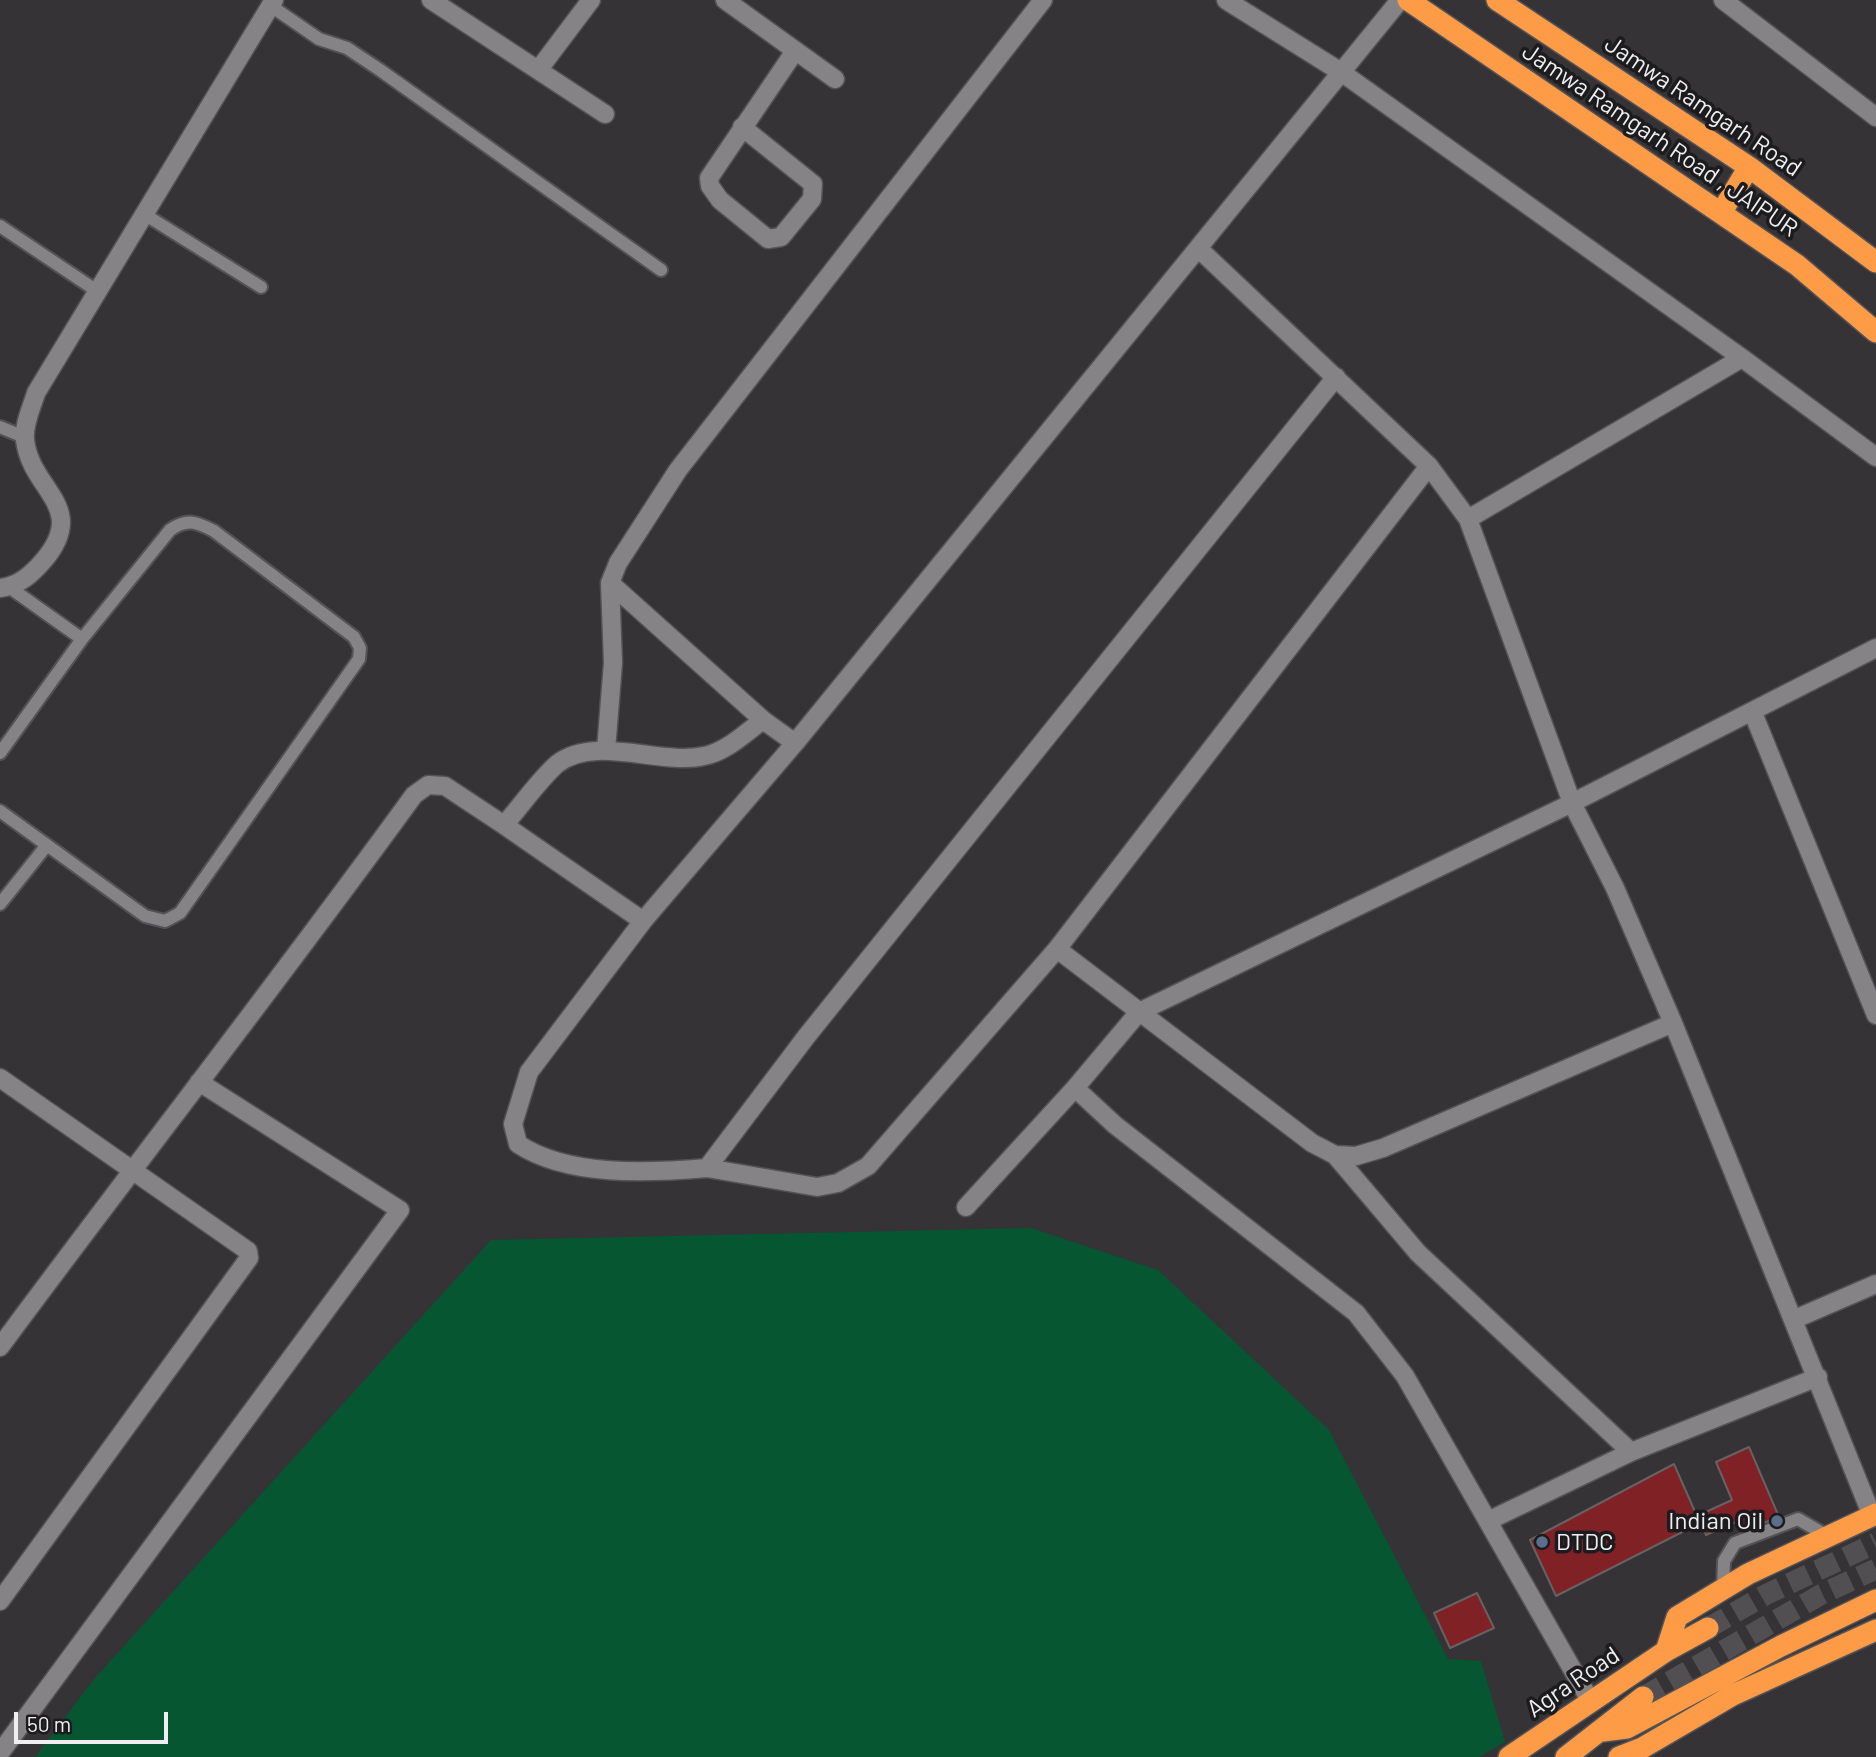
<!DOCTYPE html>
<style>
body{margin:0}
#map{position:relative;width:1876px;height:1757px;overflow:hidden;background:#353336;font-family:Barlow,sans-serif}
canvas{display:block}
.scale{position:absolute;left:14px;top:1712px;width:154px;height:32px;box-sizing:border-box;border:4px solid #efeef0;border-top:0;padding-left:9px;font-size:21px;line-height:24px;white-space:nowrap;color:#efeef0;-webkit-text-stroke:5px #1c1b1d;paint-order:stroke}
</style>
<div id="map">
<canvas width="1876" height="1757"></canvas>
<div class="scale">50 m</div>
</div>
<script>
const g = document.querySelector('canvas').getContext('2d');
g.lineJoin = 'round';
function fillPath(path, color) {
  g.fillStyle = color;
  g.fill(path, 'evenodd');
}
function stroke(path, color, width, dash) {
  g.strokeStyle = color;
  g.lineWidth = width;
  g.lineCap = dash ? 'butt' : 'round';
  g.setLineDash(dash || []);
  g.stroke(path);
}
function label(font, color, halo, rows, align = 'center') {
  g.font = font + ' Barlow,sans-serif';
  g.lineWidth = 7;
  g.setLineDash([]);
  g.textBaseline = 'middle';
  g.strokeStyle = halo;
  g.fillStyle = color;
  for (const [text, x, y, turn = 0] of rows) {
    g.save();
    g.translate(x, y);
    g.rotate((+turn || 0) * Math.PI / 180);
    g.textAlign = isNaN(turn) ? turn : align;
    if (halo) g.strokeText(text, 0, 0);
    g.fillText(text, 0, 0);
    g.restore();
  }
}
const green = new Path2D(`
 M1031 1228 1158 1270 1329 1430 1448 1659 1481 1661 1505 1742 1479 1757H35L94 1679 491 1240Z`);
const building = new Path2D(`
 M1749 1447 1779 1517 1745 1530 1741 1520 1706 1535 1697 1516 1732 1500 1716 1462Z
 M1674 1464 1700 1523 1556 1596 1530 1540Z
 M1477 1593 1494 1628 1450 1648 1434 1613Z`);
const highwayTunnel = new Path2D(`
 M1708 1628 1767 1594 1876 1543
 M1643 1697 1822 1594 1876 1569`);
const lane = new Path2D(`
 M271 6 319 39 347 48 380 70 661 270
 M144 214 261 287
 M0 226 97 291
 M0 427 24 437
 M9 587 82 639
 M0 753 82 639 170 530C187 518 197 522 214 531L354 637 360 648 359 659 180 913 165 921 145 916 0 811
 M0 904 47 845
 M1723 1588 1724 1561 1735 1543 1798 1519 1829 1537`);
const street = new Path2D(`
 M431 0 605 114
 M725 0 835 79
 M1226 0 1341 72 1742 358 1876 457
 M1723 0 1876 117
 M539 69 591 0
 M742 127 813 184 812 199 781 237 768 239 720 200 710 186 709 178 795 51
 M1199 249 1429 466 1468 519 1572 803 1615 888 1673 1023 1872 1516
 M1336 377 806 1037 707 1168C648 1173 568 1177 518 1144L513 1124 529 1072 643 921 795 743 1400 0
 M1468 519 1742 358
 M610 583 763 720 795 743
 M0 588C19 586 32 574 44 560 89 506 31 491 25 440 23 425 32 407 36 393L274 0
 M1753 713 1876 1015
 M606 750 613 663 610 583 618 563 678 470 1043 0
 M504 825 643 921
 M1057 949 1312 1143 1335 1155 1356 1156 1383 1148 1673 1023
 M0 1078 248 1251 249 1258 0 1601
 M1335 1155 1418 1253 1631 1452
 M707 1168 817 1187 838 1183 868 1166 1057 949 1429 466
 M966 1207 1075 1088
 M1795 1319 1876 1284
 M0 1347C137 1162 279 981 414 795L428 785 445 786 504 825C521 806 538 781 557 764 595 734 660 766 704 756 726 752 745 733 763 720
 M1490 1520 1631 1452 1818 1377
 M1591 1702 1405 1376 1356 1313 1115 1125 1075 1088 1139 1012 1572 803 1876 648
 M0 1753 400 1210 199 1082`);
const highway = new Path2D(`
 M1408 0 1797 265 1876 332
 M1497 0 1749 167 1876 262
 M1721 213 1749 167
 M1666 1651 1677 1617 1748 1574 1876 1514
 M1603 1731 1627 1728 1781 1646 1876 1600
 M1509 1757 1666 1651 1708 1628
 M1566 1757 1643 1697
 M1619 1757 1642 1748 1733 1695 1876 1630`);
const markers = [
 [1777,1521,7,"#5c6f8a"],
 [1542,1542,7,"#5c6f8a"]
];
const streetNames = [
 ["Jamwa Ramgarh Road",1703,106,34],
 ["Jamwa Ramgarh Road , JAIPUR",1660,140,34],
 ["Agra Road",1573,1682,-34]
];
const poiNames = [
 ["Indian Oil",1763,1521],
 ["DTDC",1556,1542,"left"]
];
fillPath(green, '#065631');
fillPath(building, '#802126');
stroke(building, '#666261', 2);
stroke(highwayTunnel, '#514f52', 21, [21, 10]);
stroke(lane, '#545255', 16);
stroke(street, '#545255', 21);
stroke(highway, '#545255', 24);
stroke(lane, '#868387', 12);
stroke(street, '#868387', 18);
stroke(highway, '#fd9b47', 21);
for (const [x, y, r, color] of markers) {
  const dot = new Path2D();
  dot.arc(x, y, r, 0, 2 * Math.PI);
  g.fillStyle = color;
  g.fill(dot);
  stroke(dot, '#1c1b1d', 2.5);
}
label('24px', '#efeef0', '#1c1b1d', streetNames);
label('24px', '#efeef0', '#1c1b1d', poiNames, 'right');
</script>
